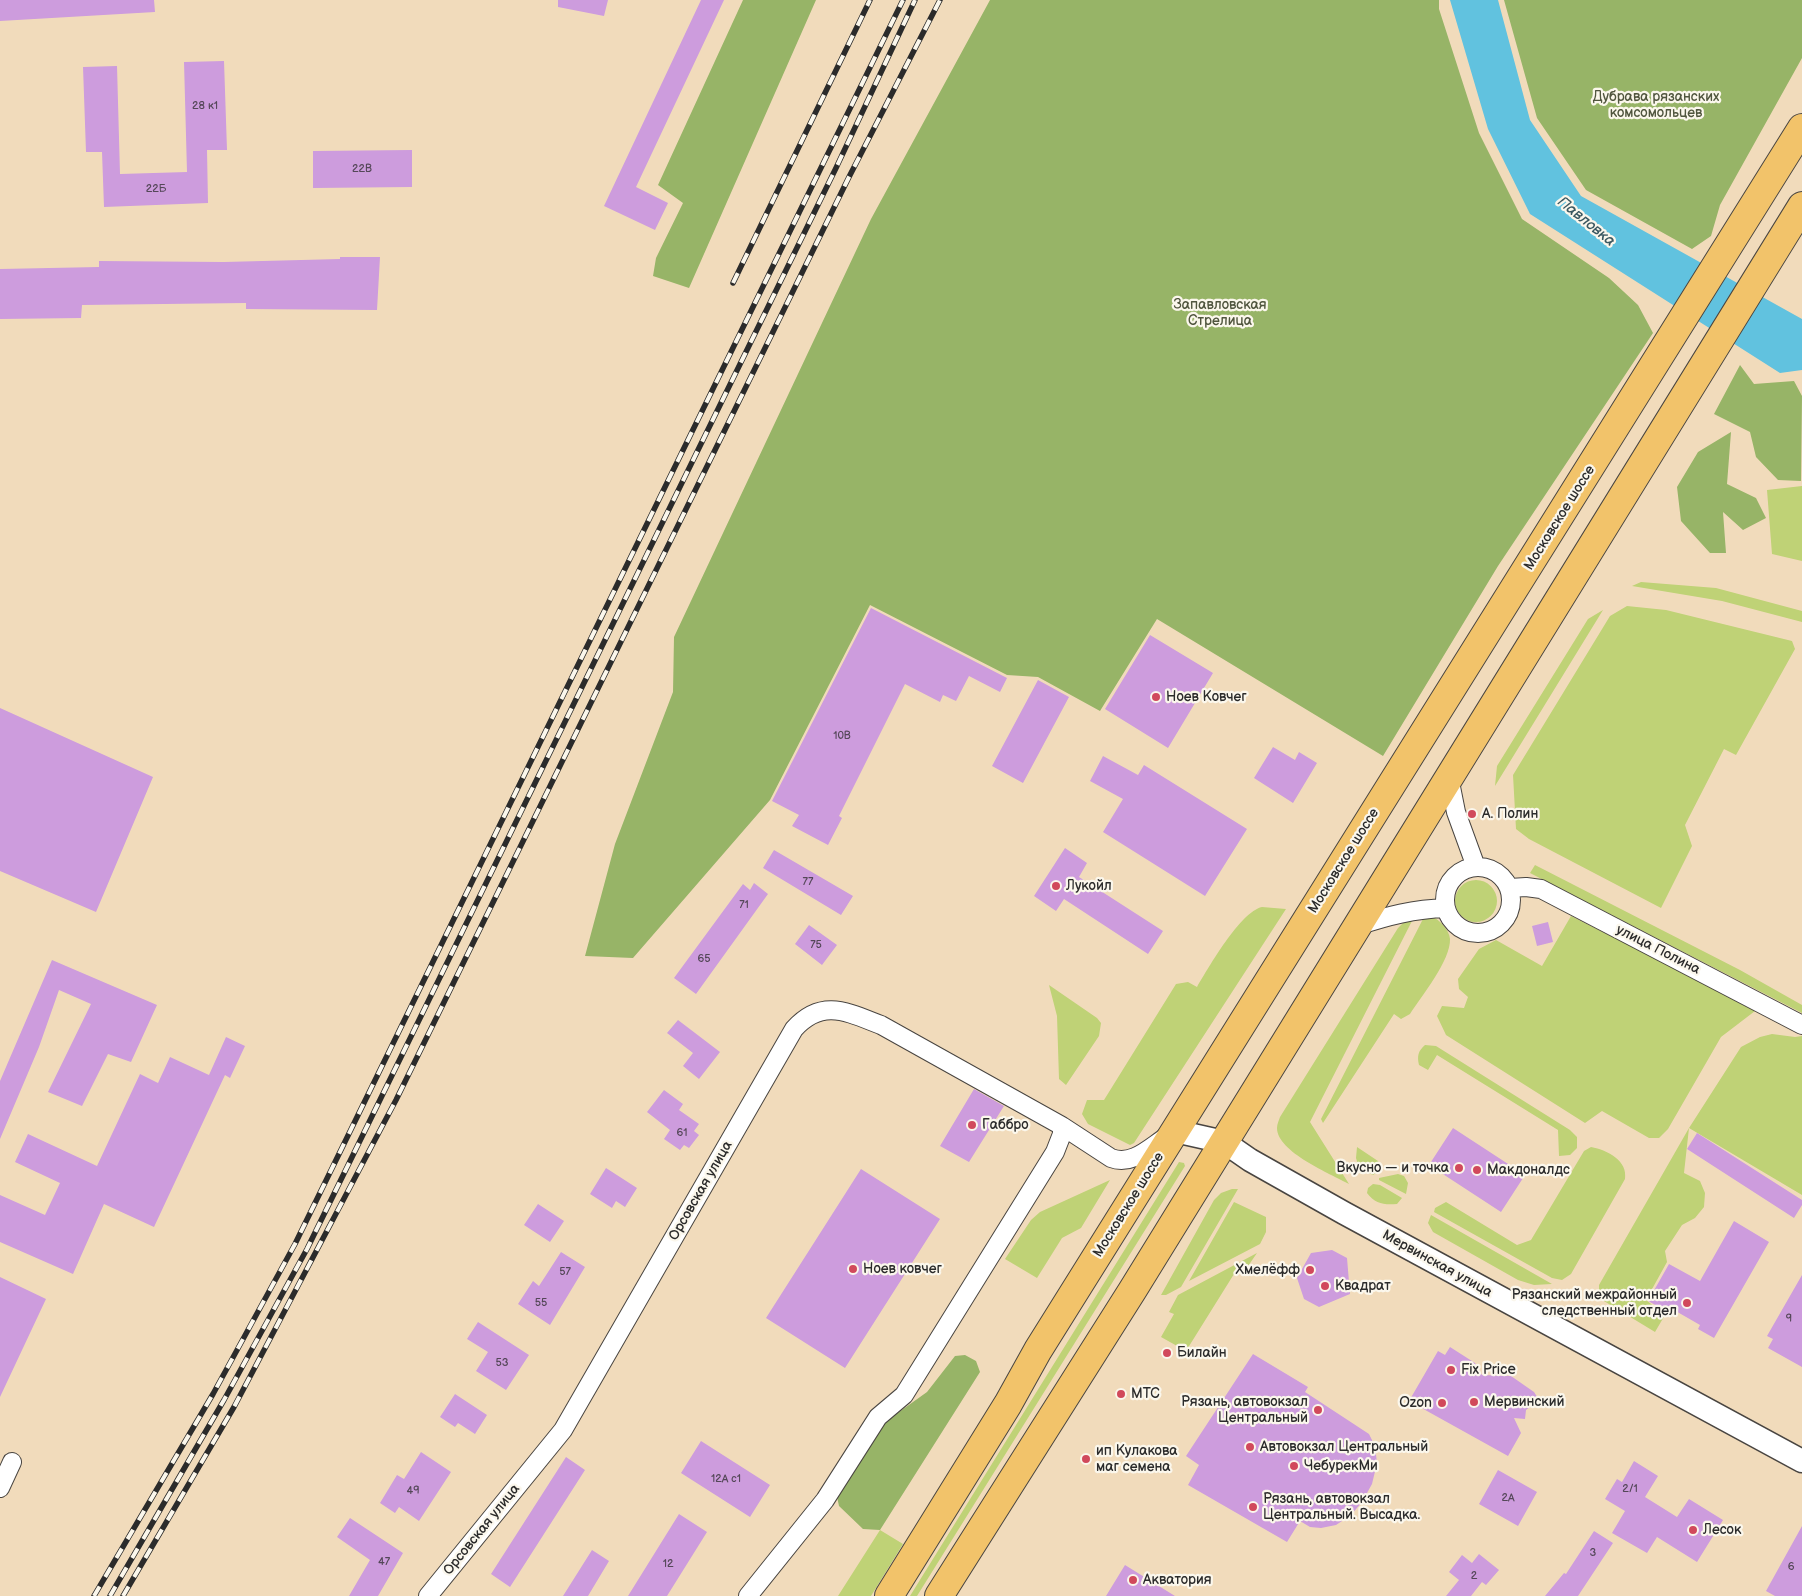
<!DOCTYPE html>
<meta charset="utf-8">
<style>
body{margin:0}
canvas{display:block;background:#f1dbbb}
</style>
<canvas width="1802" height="1596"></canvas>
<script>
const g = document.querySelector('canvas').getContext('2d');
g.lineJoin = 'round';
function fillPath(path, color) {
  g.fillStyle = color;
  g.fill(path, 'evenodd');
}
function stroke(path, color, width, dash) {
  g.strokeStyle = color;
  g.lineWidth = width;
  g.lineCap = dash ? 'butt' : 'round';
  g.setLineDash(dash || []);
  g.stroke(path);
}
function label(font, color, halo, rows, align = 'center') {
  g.font = font + ' "Balsamiq Sans",sans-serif';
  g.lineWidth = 4.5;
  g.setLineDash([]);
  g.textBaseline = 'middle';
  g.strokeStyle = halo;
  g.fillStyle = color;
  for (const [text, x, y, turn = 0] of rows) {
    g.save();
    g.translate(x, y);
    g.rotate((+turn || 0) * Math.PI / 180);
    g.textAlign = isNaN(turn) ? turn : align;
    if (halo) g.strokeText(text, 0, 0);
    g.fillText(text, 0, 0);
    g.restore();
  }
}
const green = new Path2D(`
 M1802 486V561L1772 554 1767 490Z
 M1641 582 1716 588 1802 611V622L1722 601 1632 586Z
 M1627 606 1666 610 1792 641 1795 649 1736 755 1724 749 1685 825 1692 846 1661 908 1529 839 1516 829 1513 775 1610 616Z
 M1603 610 1495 786 1497 766 1588 619Z
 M1535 865 1740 970 1802 1005V1013L1530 873Z
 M1455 901a21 21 0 1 1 42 0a21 21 0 1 1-42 0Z
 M1262 907 1286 909 1134 1143 1130 1145 1088 1124 1082 1114 1087 1100H1104L1176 984 1188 982 1197 987C1209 967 1240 912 1262 907Z
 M1432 916C1440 921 1449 929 1450 939 1451 960 1421 997 1410 1014L1401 1019 1394 1014 1323 1123 1321 1119 1424 917Z
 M1571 916 1748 1005 1755 1011 1721 1037 1668 1129 1659 1138H1649L1602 1111 1585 1123 1446 1035 1437 1016 1442 1006 1464 1008 1468 997 1459 989 1458 979 1479 949 1496 940 1542 966Z
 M1414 917 1310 1122 1349 1184C1331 1174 1277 1152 1277 1128 1277 1124 1279 1120 1280 1117L1398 928 1407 919Z
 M1049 985 1097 1018 1101 1023 1099 1036 1066 1085 1059 1079 1057 1016Z
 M1772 1034 1795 1037 1802 1036V1195L1689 1128 1684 1173 1700 1181 1705 1193 1704 1207 1695 1218 1682 1225 1665 1251 1667 1262 1646 1300 1665 1315 1655 1332 1599 1298V1285L1689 1128 1741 1047 1760 1037Z
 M1425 1045 1436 1046 1570 1130 1577 1137V1148L1570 1155 1559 1156 1558 1130 1437 1055 1428 1070 1419 1065C1417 1056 1418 1051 1425 1045Z
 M1357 1147 1378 1161 1380 1165 1378 1172 1373 1175 1359 1168 1356 1158Z
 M1591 1147C1608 1150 1628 1161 1625 1179L1571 1274 1562 1280 1552 1278 1434 1212 1435 1208 1446 1202 1517 1245 1531 1240 1584 1151Z
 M1179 1162 1184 1163 1185 1166 917 1596H910Z
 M1398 1174 1404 1176 1408 1183 1406 1194 1379 1180V1178Z
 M1110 1180 1081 1228 1062 1238 1037 1278 1005 1259 1031 1220 1040 1212Z
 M1373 1184 1380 1185 1402 1198 1397 1204C1384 1205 1375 1204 1367 1193L1368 1188Z
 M1232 1189H1238L1181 1287 1166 1295H1161L1214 1200 1221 1193Z
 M1234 1202 1266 1217V1232L1260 1244 1189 1281Z
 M1431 1215 1552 1284 1534 1285 1518 1280 1433 1232 1428 1223Z
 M1257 1253 1244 1272 1234 1274 1186 1351 1161 1337 1174 1314 1169 1312 1178 1295Z
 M880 1530 903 1544 871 1596H838Z`);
const forest = new Path2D(`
 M743 0H816L689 288 653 276 656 258 683 203 658 185Z
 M990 0H1439V9L1479 133 1522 219 1609 278 1638 305 1653 333 1498 566 1383 756 1157 619 1100 711 1038 677 1007 675 870 605 770 800 633 958 585 956 615 844 673 692 674 637 871 219Z
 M1504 0H1802V58L1720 205 1711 236 1692 249 1586 190 1537 118Z
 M1740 365 1754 384 1794 381 1802 396 1801 481 1778 480 1756 457 1750 432 1714 414Z
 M1731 432 1727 484 1756 498 1766 518 1743 530 1723 512 1726 553H1710L1681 521 1677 487 1698 452Z
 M965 1355 976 1361 980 1372 880 1530 863 1529 839 1506 836 1492 878 1427 927 1392 955 1356Z`);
const water = new Path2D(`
 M1450 0H1498L1530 120 1581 196 1802 319V370L1780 373 1530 214 1488 129Z`);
const building = new Path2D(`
 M0 0H154L155 12 0 21Z
 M558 0H608L604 16 558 7Z
 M701 0H724L636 187 668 203 655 230 604 206Z
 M224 61 227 150H207L208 203 104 207 102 152H86L83 67 117 66 120 174 187 172 184 62Z
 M412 150V187L313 188V151Z
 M340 257H380L377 310 246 309V303L82 305 81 318 0 319V269L99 267V261L224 262 340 259Z
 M871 608 1007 678 1000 692 969 676 956 701 943 695 940 702 905 684 839 816 842 818 828 845 792 826 799 815 772 801Z
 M1150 635 1213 673 1168 748 1105 709Z
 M1038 680 1069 697 1023 783 992 766Z
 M0 708 153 777 96 912 0 871Z
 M1273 747 1295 760 1299 752 1317 763 1293 803 1254 778Z
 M1103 756 1138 775 1144 765 1247 829 1205 896 1103 832 1123 799 1090 781Z
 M1065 848 1087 863 1079 877 1163 931 1148 954 1064 899 1056 911 1034 896Z
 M774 850 853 896 841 915 763 868Z
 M754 883 768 894 696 994 674 978 743 884 750 890Z
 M1548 922 1553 942 1537 946 1532 926Z
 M809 925 837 945 822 965 795 944Z
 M52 960 157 1005 131 1062 108 1054 82 1106 48 1092 91 1004 59 990 39 1047 0 1139V1081Z
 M678 1020 720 1052 699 1079 683 1066 693 1053 667 1033Z
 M226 1037 245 1046 230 1078 225 1075 154 1227 104 1204 73 1274 0 1242V1195L45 1215 60 1183 15 1162 28 1134 97 1166 140 1074 158 1083 170 1057 209 1075Z
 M974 1089 1004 1106 969 1162 940 1146Z
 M664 1090 683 1104 679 1110 699 1124 694 1131 699 1135 689 1148 684 1145 680 1150 664 1139 670 1130 647 1112Z
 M1453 1128 1525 1175 1501 1212 1429 1165Z
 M1697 1133 1802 1200V1205L1794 1218 1687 1149Z
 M606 1168 637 1188 625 1207 616 1201 612 1208 590 1194Z
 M861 1169 940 1219 845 1368 766 1318Z
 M538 1204 564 1221 550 1242 524 1225Z
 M1734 1221 1769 1242 1714 1338 1698 1329 1700 1325 1667 1306 1665 1310 1648 1301 1669 1264 1700 1281Z
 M1332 1250 1347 1258 1350 1294 1319 1307 1304 1299 1297 1278 1311 1253Z
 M561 1252 585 1267 550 1325 518 1304 533 1281 539 1286Z
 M1802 1275V1367L1768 1348 1773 1339 1767 1336Z
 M0 1277 46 1299 0 1397Z
 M478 1322 529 1355 506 1390 476 1371 488 1352 467 1339Z
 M1450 1347 1475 1363 1482 1375 1511 1376 1534 1392 1539 1400 1526 1410 1525 1419 1514 1418 1521 1433 1508 1456 1409 1401 1438 1351 1445 1355Z
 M1253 1354 1308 1387 1305 1392 1369 1434 1375 1446 1377 1463 1372 1484 1362 1502 1351 1515 1336 1525 1321 1528 1310 1527 1300 1521 1287 1542 1188 1485 1199 1465 1186 1456Z
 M455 1394 487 1415 475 1434 458 1423 455 1427 440 1417Z
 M701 1441 770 1485 750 1517 681 1473Z
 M421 1452 451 1472 419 1521 399 1507 395 1513 380 1503 397 1475 404 1479Z
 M566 1457 585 1470 510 1587 491 1574Z
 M1634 1461 1658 1476 1645 1497 1677 1517 1689 1499 1723 1520 1697 1562 1657 1537 1647 1553 1612 1533 1625 1511 1605 1499 1617 1479 1622 1482Z
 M1498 1470 1537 1492 1518 1526 1479 1504Z
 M679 1514 707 1532 667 1596H628Z
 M350 1518 403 1553 378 1596H349L370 1560 337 1537Z
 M1802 1526V1596H1775L1766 1591Z
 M1594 1531 1613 1543 1578 1596H1545L1564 1573 1566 1574Z
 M592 1550 609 1561 588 1596H563Z
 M1479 1554 1499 1570 1486 1585 1482 1582 1471 1596H1446L1459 1580 1449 1572 1462 1555 1472 1563Z
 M1125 1565 1175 1596H1106Z`);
const minor = new Path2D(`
 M1449 777 1456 812 1476 867
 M1445 900a33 33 0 1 1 66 0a33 33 0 1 1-66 0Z
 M1510 888 1526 887 1541 889 1802 1025
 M1357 926C1387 916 1414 909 1446 908
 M0 1488 12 1462
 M428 1596 563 1430 794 1029C822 998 847 1012 881 1025L1062 1126 1111 1158C1132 1166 1149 1148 1166 1137
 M748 1596 825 1500 878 1417 904 1395 1055 1152 1062 1134V1126`);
const tertiary = new Path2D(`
 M1175 1131 1224 1142 1250 1160 1344 1213 1802 1461`);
const primary = new Path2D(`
 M889 1596 1008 1404 1038 1350 1802 128
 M939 1596 1132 1291 1802 206`);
const rail = new Path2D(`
 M733 283 870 0
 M94 1596 213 1394 295 1244 903 0
 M110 1596 224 1400 307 1249 836 168 915 0
 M123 1596 234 1407 396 1100 849 177 940 0`);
const markers = [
 [1156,697,5,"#d1495b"],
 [1472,814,5,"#d1495b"],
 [1056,886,5,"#d1495b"],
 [972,1125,5,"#d1495b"],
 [1459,1168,5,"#d1495b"],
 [1477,1170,5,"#d1495b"],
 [853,1269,5,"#d1495b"],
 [1310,1270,5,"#d1495b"],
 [1325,1286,5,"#d1495b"],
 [1687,1303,5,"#d1495b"],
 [1167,1353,5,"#d1495b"],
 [1451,1370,5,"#d1495b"],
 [1121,1394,5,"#d1495b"],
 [1474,1402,5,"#d1495b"],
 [1442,1403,5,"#d1495b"],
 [1318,1410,5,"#d1495b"],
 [1250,1447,5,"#d1495b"],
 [1086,1459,5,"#d1495b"],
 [1294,1466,5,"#d1495b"],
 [1253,1507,5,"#d1495b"],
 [1693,1530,5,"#d1495b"],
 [1133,1580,5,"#d1495b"]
];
const numberNames = [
 ["28 к1",205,106],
 ["22В",362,169],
 ["22Б",156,189],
 ["10В",842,736],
 ["77",808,882],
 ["71",744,905],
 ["75",816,945],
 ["65",704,959],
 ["61",682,1133],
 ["57",565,1272],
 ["55",541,1303],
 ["9",1789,1319],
 ["53",502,1363],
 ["12А с1",726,1479],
 ["2/1",1630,1489],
 ["49",413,1491],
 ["2А",1508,1498],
 ["3",1593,1553],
 ["47",384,1562],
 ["12",668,1564],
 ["6",1791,1567],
 ["2",1474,1576]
];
const parkNames = [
 ["Дубрава рязанских",1656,97],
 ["комсомольцев",1656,113],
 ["Запавловская",1220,305],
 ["Стрелица",1220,321]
];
const streetNames = [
 ["Московское шоссе",1560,518,-58],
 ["Московское шоссе",1344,861,-58],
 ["улица Полина",1658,950,27],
 ["Орсовская улица",701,1191,-60],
 ["Московское шоссе",1129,1205,-58],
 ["Мервинская улица",1437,1264,29],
 ["Орсовская улица",482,1530,-51]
];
const poiNames = [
 ["Ноев Ковчег",1166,697],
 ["А. Полин",1482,814],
 ["Лукойл",1066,886],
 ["Габбро",982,1125],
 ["Вкусно — и точка",1449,1168,"right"],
 ["Макдоналдс",1487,1170],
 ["Ноев ковчег",863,1269],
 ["Хмелёфф",1300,1270,"right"],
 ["Квадрат",1335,1286],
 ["Рязанский межрайонный",1677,1295,"right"],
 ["следственный отдел",1677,1311,"right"],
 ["Билайн",1177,1353],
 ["Fix Price",1461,1370],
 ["МТС",1131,1394],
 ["Рязань, автовокзал",1308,1402,"right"],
 ["Центральный",1308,1418,"right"],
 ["Мервинский",1484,1402],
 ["Ozon",1432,1403,"right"],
 ["Автовокзал Центральный",1260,1447],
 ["ип Кулакова",1096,1451],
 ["маг семена",1096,1467],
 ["ЧебурекМи",1304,1466],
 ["Рязань, автовокзал",1263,1499],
 ["Центральный. Высадка.",1263,1515],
 ["Лесок",1703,1530],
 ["Акватория",1143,1580]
];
const waterNames = [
 ["Павловка",1586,222,39]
];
fillPath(green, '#bfd276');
fillPath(forest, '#97b467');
fillPath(water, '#61c2df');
fillPath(building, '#cd9cdd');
stroke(minor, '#494541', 20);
stroke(tertiary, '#494541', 25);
stroke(primary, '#494541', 30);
stroke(minor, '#fff', 18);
stroke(tertiary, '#fff', 22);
stroke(primary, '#f2c36a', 28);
stroke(rail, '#2b2b2b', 5.5);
stroke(rail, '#fbf7ec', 4, [11]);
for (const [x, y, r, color] of markers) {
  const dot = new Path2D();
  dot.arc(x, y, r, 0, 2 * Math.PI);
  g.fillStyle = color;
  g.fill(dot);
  stroke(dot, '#fbf7ec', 2);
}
label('11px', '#544758', null, numberNames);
label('14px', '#50553e', '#fbf7ec', parkNames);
label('14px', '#2b2b2b', '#fbf7ec', streetNames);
label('14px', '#2b2b2b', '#fbf7ec', poiNames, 'left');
label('italic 15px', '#3b5861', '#fbf7ec', waterNames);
</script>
